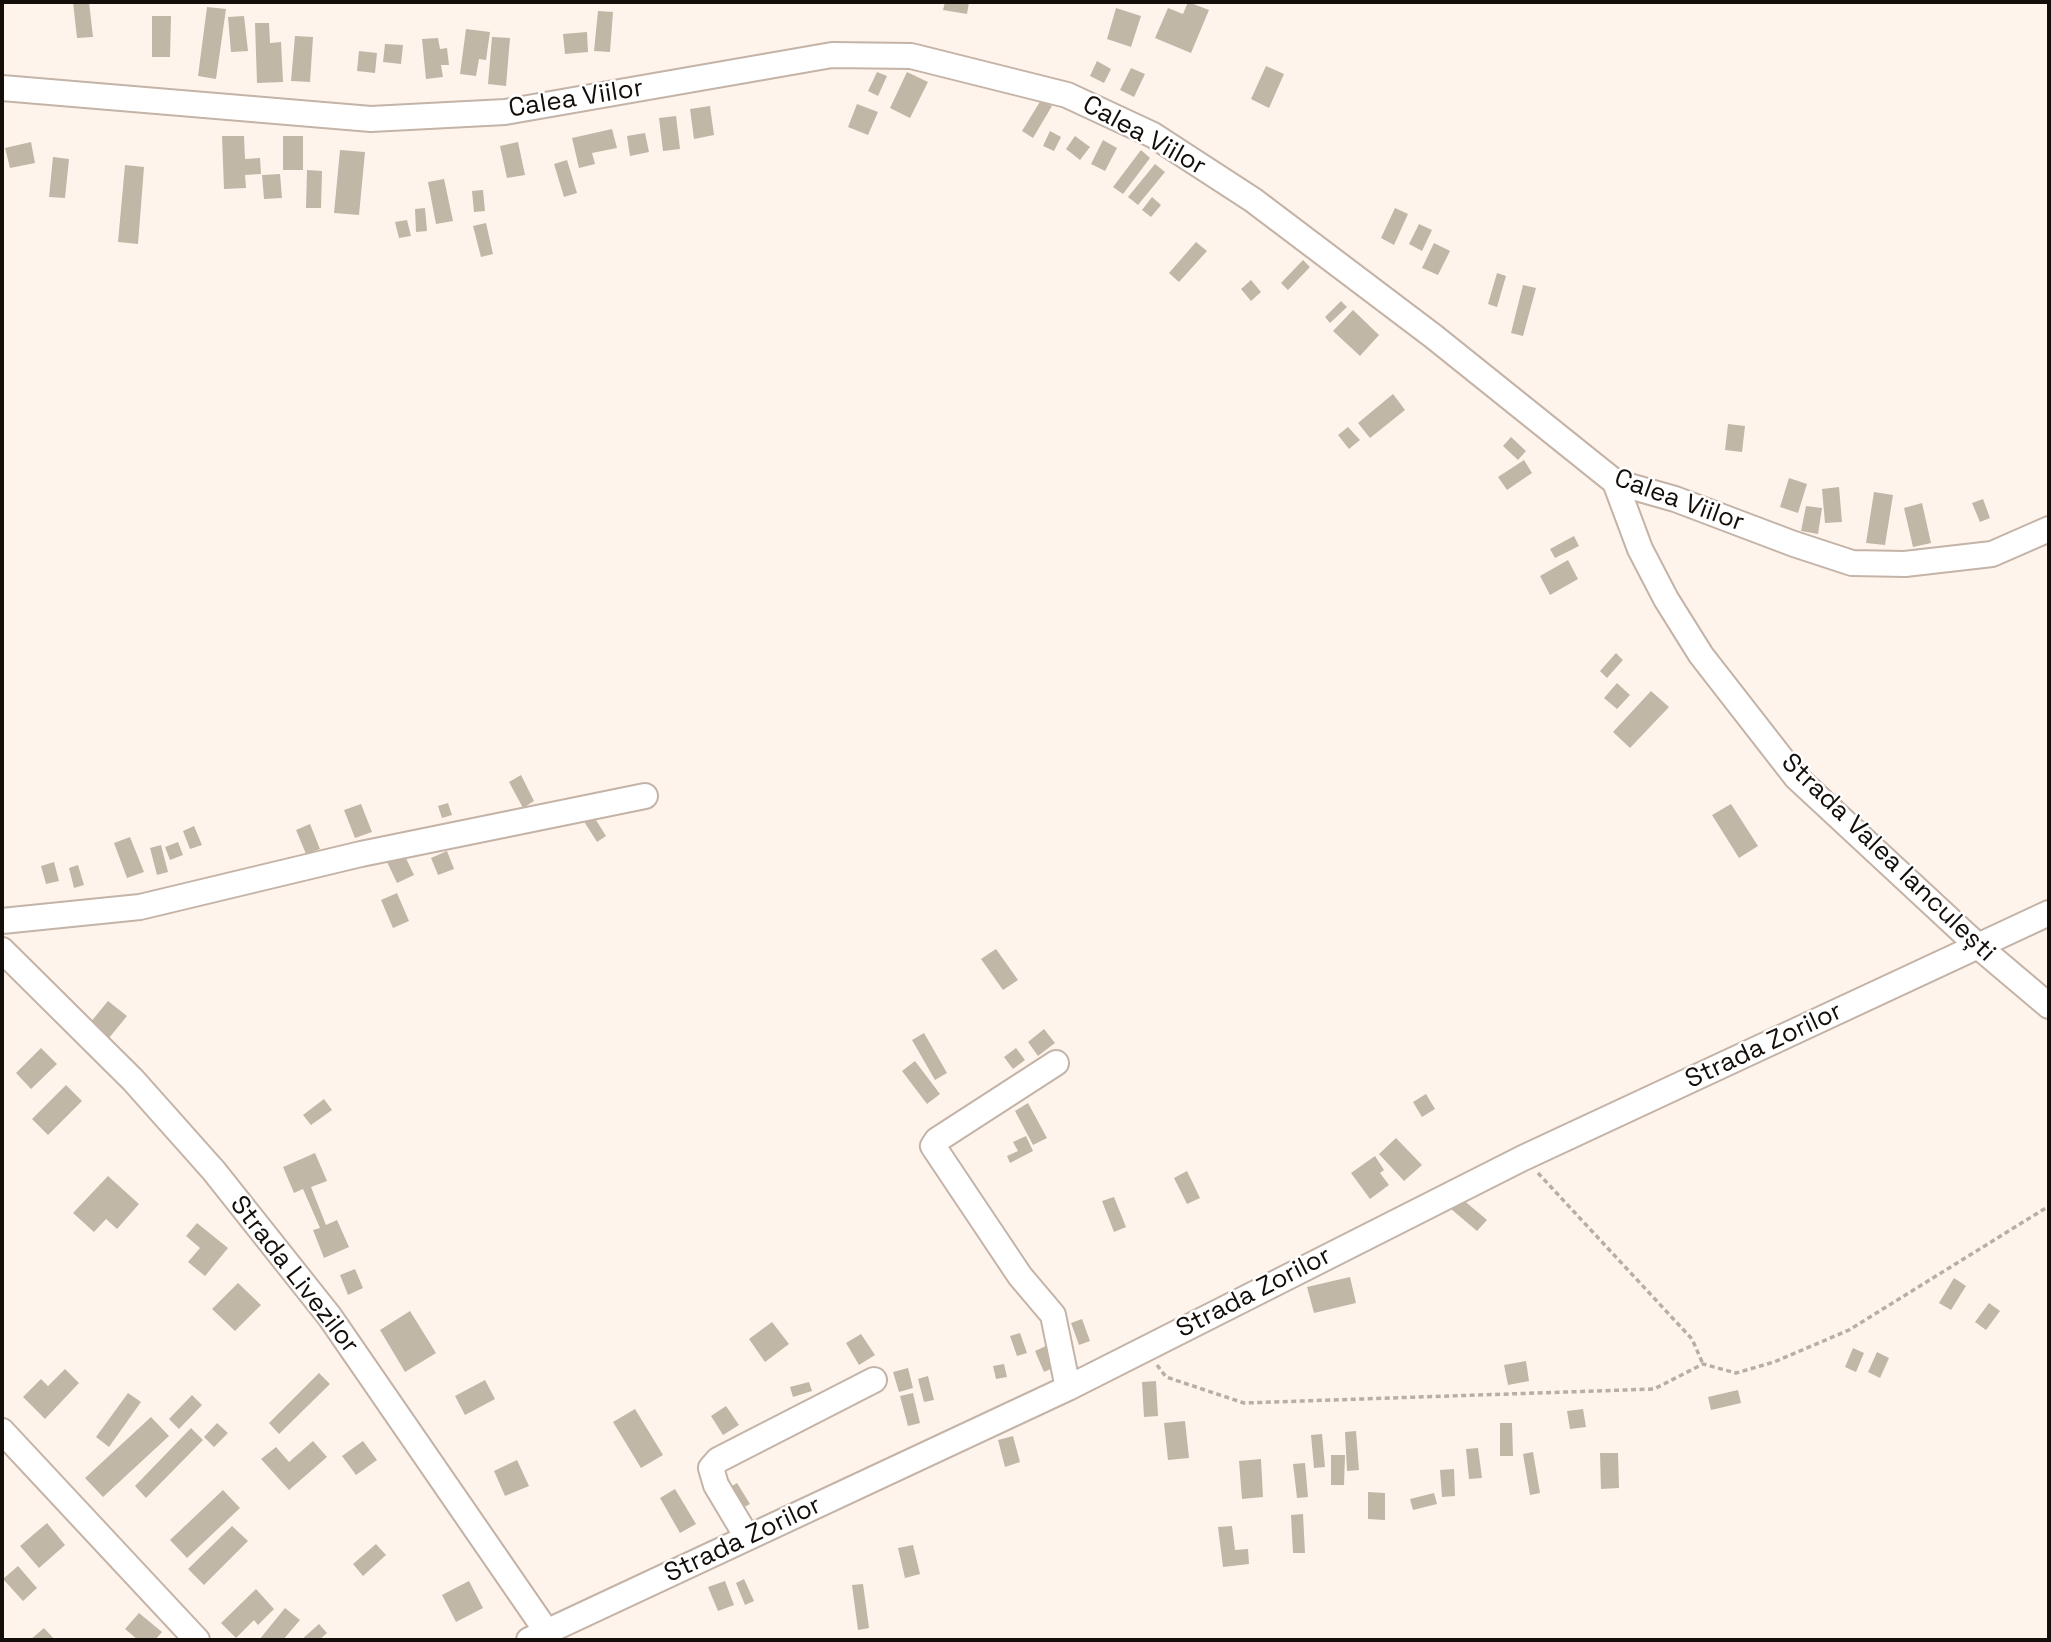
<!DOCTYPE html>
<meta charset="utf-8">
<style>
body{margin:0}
#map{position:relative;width:2051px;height:1642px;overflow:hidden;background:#fff4ec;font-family:"Space Grotesk",sans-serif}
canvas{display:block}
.frame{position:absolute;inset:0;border:4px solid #140e0a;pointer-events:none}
</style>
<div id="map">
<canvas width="2051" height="1642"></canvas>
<div class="frame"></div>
</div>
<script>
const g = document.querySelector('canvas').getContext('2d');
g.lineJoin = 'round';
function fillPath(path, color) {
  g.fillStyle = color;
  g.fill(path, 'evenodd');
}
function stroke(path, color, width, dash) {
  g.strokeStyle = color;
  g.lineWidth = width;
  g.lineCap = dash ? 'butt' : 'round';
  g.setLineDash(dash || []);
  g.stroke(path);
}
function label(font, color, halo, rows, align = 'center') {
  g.font = font + ' "Space Grotesk",sans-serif';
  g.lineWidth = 5;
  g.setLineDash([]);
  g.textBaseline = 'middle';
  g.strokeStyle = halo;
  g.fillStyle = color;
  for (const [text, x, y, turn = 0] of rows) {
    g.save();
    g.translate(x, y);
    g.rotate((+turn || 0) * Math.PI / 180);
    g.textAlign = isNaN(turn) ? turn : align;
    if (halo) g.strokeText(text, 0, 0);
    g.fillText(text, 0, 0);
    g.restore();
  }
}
const building = new Path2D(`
 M73 2H89L93 37 77 38Z
 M945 2H969L967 14 943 10Z
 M1188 2 1209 10 1191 53 1155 38 1168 8 1183 14Z
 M207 7 226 9 216 79 198 76Z
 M1116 8 1141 16 1131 47 1107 39Z
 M598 11 613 12 610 52 594 51Z
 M152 16H171L170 57H152Z
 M244 16 248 51 231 52 228 17Z
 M255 23H269L270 43 281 42 283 82 257 83Z
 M466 29 490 32 486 60 479 59 476 76 460 74Z
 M587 32 588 52 565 54 563 34Z
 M295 36 313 37 310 82 291 81Z
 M492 37 510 38 506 86 488 84Z
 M438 38 440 49 447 48 449 65H441L443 77 426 79 422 39Z
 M385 44 403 45 401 64 383 62Z
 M359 51 377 53 375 73 357 71Z
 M1097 61 1111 69 1104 83 1090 76Z
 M1266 66 1284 74 1269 108 1251 99Z
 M1131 68 1145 74 1134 97 1120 90Z
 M877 72 887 76 878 96 868 91Z
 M907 72 928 82 910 118 890 108Z
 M1041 100 1052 106 1033 138 1022 131Z
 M857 104 878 112 868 135 848 127Z
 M710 106 714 135 694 139 690 109Z
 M676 116 680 149 663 151 659 118Z
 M612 129 617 148 592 153 595 164 579 168 572 138Z
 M1050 131 1061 137 1054 151 1043 146Z
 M645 133 649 152 630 156 627 136Z
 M222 136H244L245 159 260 158 261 174 245 175 246 188 224 189Z
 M283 136H303V170H283Z
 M1075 136 1090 147 1080 160 1066 149Z
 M1103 140 1117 148 1105 171 1091 164Z
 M31 142 35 163 10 168 5 148Z
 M518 142 525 175 507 178 500 146Z
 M340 150 365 152 359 215 334 213Z
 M1141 150 1150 158 1123 194 1113 187Z
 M53 157 69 159 65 198 49 197Z
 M567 160 577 193 564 197 554 164Z
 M1155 164 1165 172 1138 205 1128 197Z
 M125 165 144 167 138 244 118 242Z
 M307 170 322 171 321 208H306Z
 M280 174 282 198 264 199 262 175Z
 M444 179 453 221 436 224 428 182Z
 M483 190 485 211 474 212 472 191Z
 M1152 197 1161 205 1151 217 1142 210Z
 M425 208 427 231 416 232 415 209Z
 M1395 208 1408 214 1394 245 1381 238Z
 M407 220 411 236 399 238 395 222Z
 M486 223 493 254 481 257 473 226Z
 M1419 224 1432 230 1422 251 1409 244Z
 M1196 242 1207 251 1179 282 1169 273Z
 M1434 243 1450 251 1438 275 1422 268Z
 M1303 260 1310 267 1288 290 1281 283Z
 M1497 273 1506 276 1497 307 1488 304Z
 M1251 280 1261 292 1251 301 1241 289Z
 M1523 285 1536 288 1523 336 1511 333Z
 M1341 301 1347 307 1330 323 1325 317Z
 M1353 310 1379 335 1360 356 1333 331Z
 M1393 394 1405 410 1370 438 1358 423Z
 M1728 424 1745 426 1742 452 1725 450Z
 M1348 427 1360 440 1349 449 1338 435Z
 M1511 437 1526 451 1518 460 1503 446Z
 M1524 460 1532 473 1507 490 1498 477Z
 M1789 478 1807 484 1798 513 1780 507Z
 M1839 487 1842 522 1825 523 1822 489Z
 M1874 492 1893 495 1885 545 1866 543Z
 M1983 499 1990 518 1980 522 1972 503Z
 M1922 503 1931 543 1913 547 1904 508Z
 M1806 506 1822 508 1818 534 1801 531Z
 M1574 536 1579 546 1555 558 1550 549Z
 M1568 560 1578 579 1550 595 1540 576Z
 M1616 653 1623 660 1607 678 1600 671Z
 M1617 683 1630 695 1617 709 1604 698Z
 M1651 691 1669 707 1630 748 1613 732Z
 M521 775 534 801 523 808 509 782Z
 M448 803 452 815 442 818 438 806Z
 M361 804 372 832 355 838 344 810Z
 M1731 804 1758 846 1739 858 1712 815Z
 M589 809 606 836 597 842 580 815Z
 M310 824 320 849 306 854 296 830Z
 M194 826 202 845 190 849 183 831Z
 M130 837 144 872 127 878 114 843Z
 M178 842 183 855 170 860 165 847Z
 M161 845 168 872 157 875 150 848Z
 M447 851 454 869 438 875 431 858Z
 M404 854 414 875 397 883 387 862Z
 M54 862 59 881 46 884 41 866Z
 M78 865 84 885 74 888 69 868Z
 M397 893 409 921 393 928 381 900Z
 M996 949 1018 980 1003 990 981 959Z
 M108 1001 127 1016 109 1038 90 1023Z
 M1044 1029 1055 1043 1038 1056 1028 1042Z
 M924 1033 947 1073 935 1080 912 1040Z
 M41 1048 57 1064 31 1089 16 1073Z
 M1016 1048 1025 1060 1013 1069 1004 1057Z
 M915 1061 940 1094 927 1104 902 1071Z
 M66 1085 82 1101 48 1135 32 1119Z
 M1426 1094 1435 1109 1422 1117 1413 1102Z
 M324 1099 332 1110 311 1125 303 1115Z
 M1028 1103 1047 1138 1033 1145 1015 1111Z
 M1026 1136 1033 1151 1010 1163 1007 1156 1018 1151 1013 1142Z
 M1396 1138 1422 1165 1404 1181 1379 1154Z
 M315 1153 327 1181 311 1187 326 1225 337 1220 349 1247 324 1258 313 1230 320 1228 303 1189 294 1193 283 1167Z
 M1375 1156 1384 1170 1380 1173 1389 1185 1370 1199 1351 1173Z
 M1187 1171 1200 1198 1187 1204 1174 1178Z
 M108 1176 139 1204 117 1229 106 1219 94 1232 73 1213Z
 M1114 1197 1126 1227 1114 1232 1102 1201Z
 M1461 1198 1487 1220 1477 1231 1451 1209Z
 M197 1223 228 1248 205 1276 188 1262 200 1248 186 1236Z
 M355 1269 363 1288 348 1295 340 1275Z
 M1350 1277 1356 1303 1314 1313 1307 1287Z
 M1954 1278 1966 1286 1951 1310 1939 1303Z
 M238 1283 261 1305 235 1331 212 1309Z
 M1989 1303 2000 1311 1986 1330 1975 1322Z
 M410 1311 436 1353 405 1372 380 1330Z
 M1082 1319 1090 1341 1079 1345 1071 1323Z
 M772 1322 789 1344 765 1362 749 1339Z
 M1020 1333 1027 1353 1017 1356 1010 1336Z
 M861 1334 875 1355 859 1365 846 1343Z
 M1048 1345 1057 1366 1044 1372 1035 1351Z
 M1853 1348 1864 1353 1856 1372 1845 1367Z
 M1877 1352 1889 1358 1880 1378 1868 1372Z
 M1526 1361 1529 1381 1508 1385 1504 1365Z
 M1004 1364 1007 1377 996 1379 993 1366Z
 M908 1368 913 1388 899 1392 893 1372Z
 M65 1369 79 1383 45 1419 23 1397 41 1379 48 1386Z
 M319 1373 330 1384 279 1434 269 1423Z
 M928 1376 934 1400 924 1402 918 1379Z
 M485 1380 495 1399 465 1415 455 1396Z
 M1156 1381 1158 1416 1144 1417 1142 1382Z
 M809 1382 812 1391 793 1397 790 1387Z
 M1738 1390 1741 1403 1711 1410 1708 1397Z
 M128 1393 141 1402 109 1447 96 1437Z
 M913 1393 920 1423 908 1426 900 1396Z
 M192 1395 202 1405 179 1429 169 1419Z
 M726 1406 739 1425 723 1435 711 1416Z
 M635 1409 663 1455 641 1468 613 1422Z
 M1583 1409 1586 1427 1570 1429 1567 1411Z
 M151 1417 169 1436 103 1497 85 1478Z
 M1185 1421 1189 1458 1168 1460 1164 1423Z
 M217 1423 228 1433 214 1447 204 1437Z
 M1500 1423H1512L1513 1456H1500Z
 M191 1428 203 1440 146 1498 135 1486Z
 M1356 1431 1359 1470 1347 1471 1345 1432Z
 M1322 1434 1325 1467 1314 1468 1311 1435Z
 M1013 1436 1020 1462 1005 1467 998 1440Z
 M313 1441 327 1457 289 1490 261 1459 276 1447 289 1462Z
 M363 1441 377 1460 356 1475 342 1456Z
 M1478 1448 1482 1478 1469 1479 1466 1449Z
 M1533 1452 1540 1493 1530 1495 1523 1454Z
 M1600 1453H1618L1619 1488 1601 1489Z
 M1331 1455H1345L1344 1485H1331Z
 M1261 1459 1263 1497 1242 1499 1239 1461Z
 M517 1460 529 1486 505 1496 494 1471Z
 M1305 1463 1308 1497 1297 1498 1293 1464Z
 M1454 1469 1455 1496 1442 1497 1440 1470Z
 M737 1483 750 1504 739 1510 727 1489Z
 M675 1489 696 1524 680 1533 660 1498Z
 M223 1490 240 1508 187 1558 170 1540Z
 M1368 1492 1385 1493V1520L1368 1519Z
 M1434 1493 1437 1504 1413 1510 1410 1499Z
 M1303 1514 1305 1553H1293L1291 1515Z
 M47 1523 65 1545 39 1568 20 1546Z
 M232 1526 248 1541 204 1585 188 1569Z
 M1232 1526 1235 1550 1248 1549 1249 1564 1223 1567 1218 1527Z
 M376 1544 386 1555 363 1576 353 1564Z
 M913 1545 920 1574 905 1578 898 1548Z
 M18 1566 37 1588 23 1601 3 1579Z
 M744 1579 754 1601 745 1605 736 1583Z
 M469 1581 483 1608 456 1622 442 1595Z
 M725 1581 734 1605 718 1611 708 1587Z
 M863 1584 869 1628 858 1630 852 1585Z
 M256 1589 274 1609 258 1625 254 1620 236 1638 221 1623Z
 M285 1608 300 1620 283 1640H259Z
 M139 1613 162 1632 155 1640H138L125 1629Z
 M319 1624 327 1633 319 1640H301Z
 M44 1628 55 1640H30Z`);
const path = new Path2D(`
 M1538 1173 1692 1339 1703 1364
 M1157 1365 1166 1377 1244 1403 1654 1389 1703 1364 1736 1373 1774 1362 1849 1330 2049 1206`);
const minor = new Path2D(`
 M2 88 371 119 505 112 832 55 911 56 1067 95 1153 135 1253 200 1433 336 1615 482 1675 499 1794 544 1852 563 1905 564 1992 554 2049 529
 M1615 482 1640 549 1666 599 1701 655 1796 777 1978 946 2049 1006
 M2 921 140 907 361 854 645 796
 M2 950 133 1080 214 1171 330 1317 547 1632
 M1056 1063 937 1140 933 1146 1020 1276 1053 1315 1068 1388
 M2 1431 197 1640
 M747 1537 716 1485 711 1468 718 1460 874 1380
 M529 1640 1068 1388 1523 1158 2049 913`);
const streetNames = [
 ["Calea Viilor",576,99,-9],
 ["Calea Viilor",1144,136,29],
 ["Calea Viilor",1679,501,20],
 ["Strada Valea Ianculești",1888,858,44],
 ["Strada Zorilor",1764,1046,-25],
 ["Strada Livezilor",294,1275,52],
 ["Strada Zorilor",1254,1293,-27],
 ["Strada Zorilor",743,1540,-25]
];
fillPath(building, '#c1b7a6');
stroke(minor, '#c4b3a7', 28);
stroke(path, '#b7aea7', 3.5, [5, 3.5]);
stroke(minor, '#fff', 24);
label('26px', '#140e0a', '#fff', streetNames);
</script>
